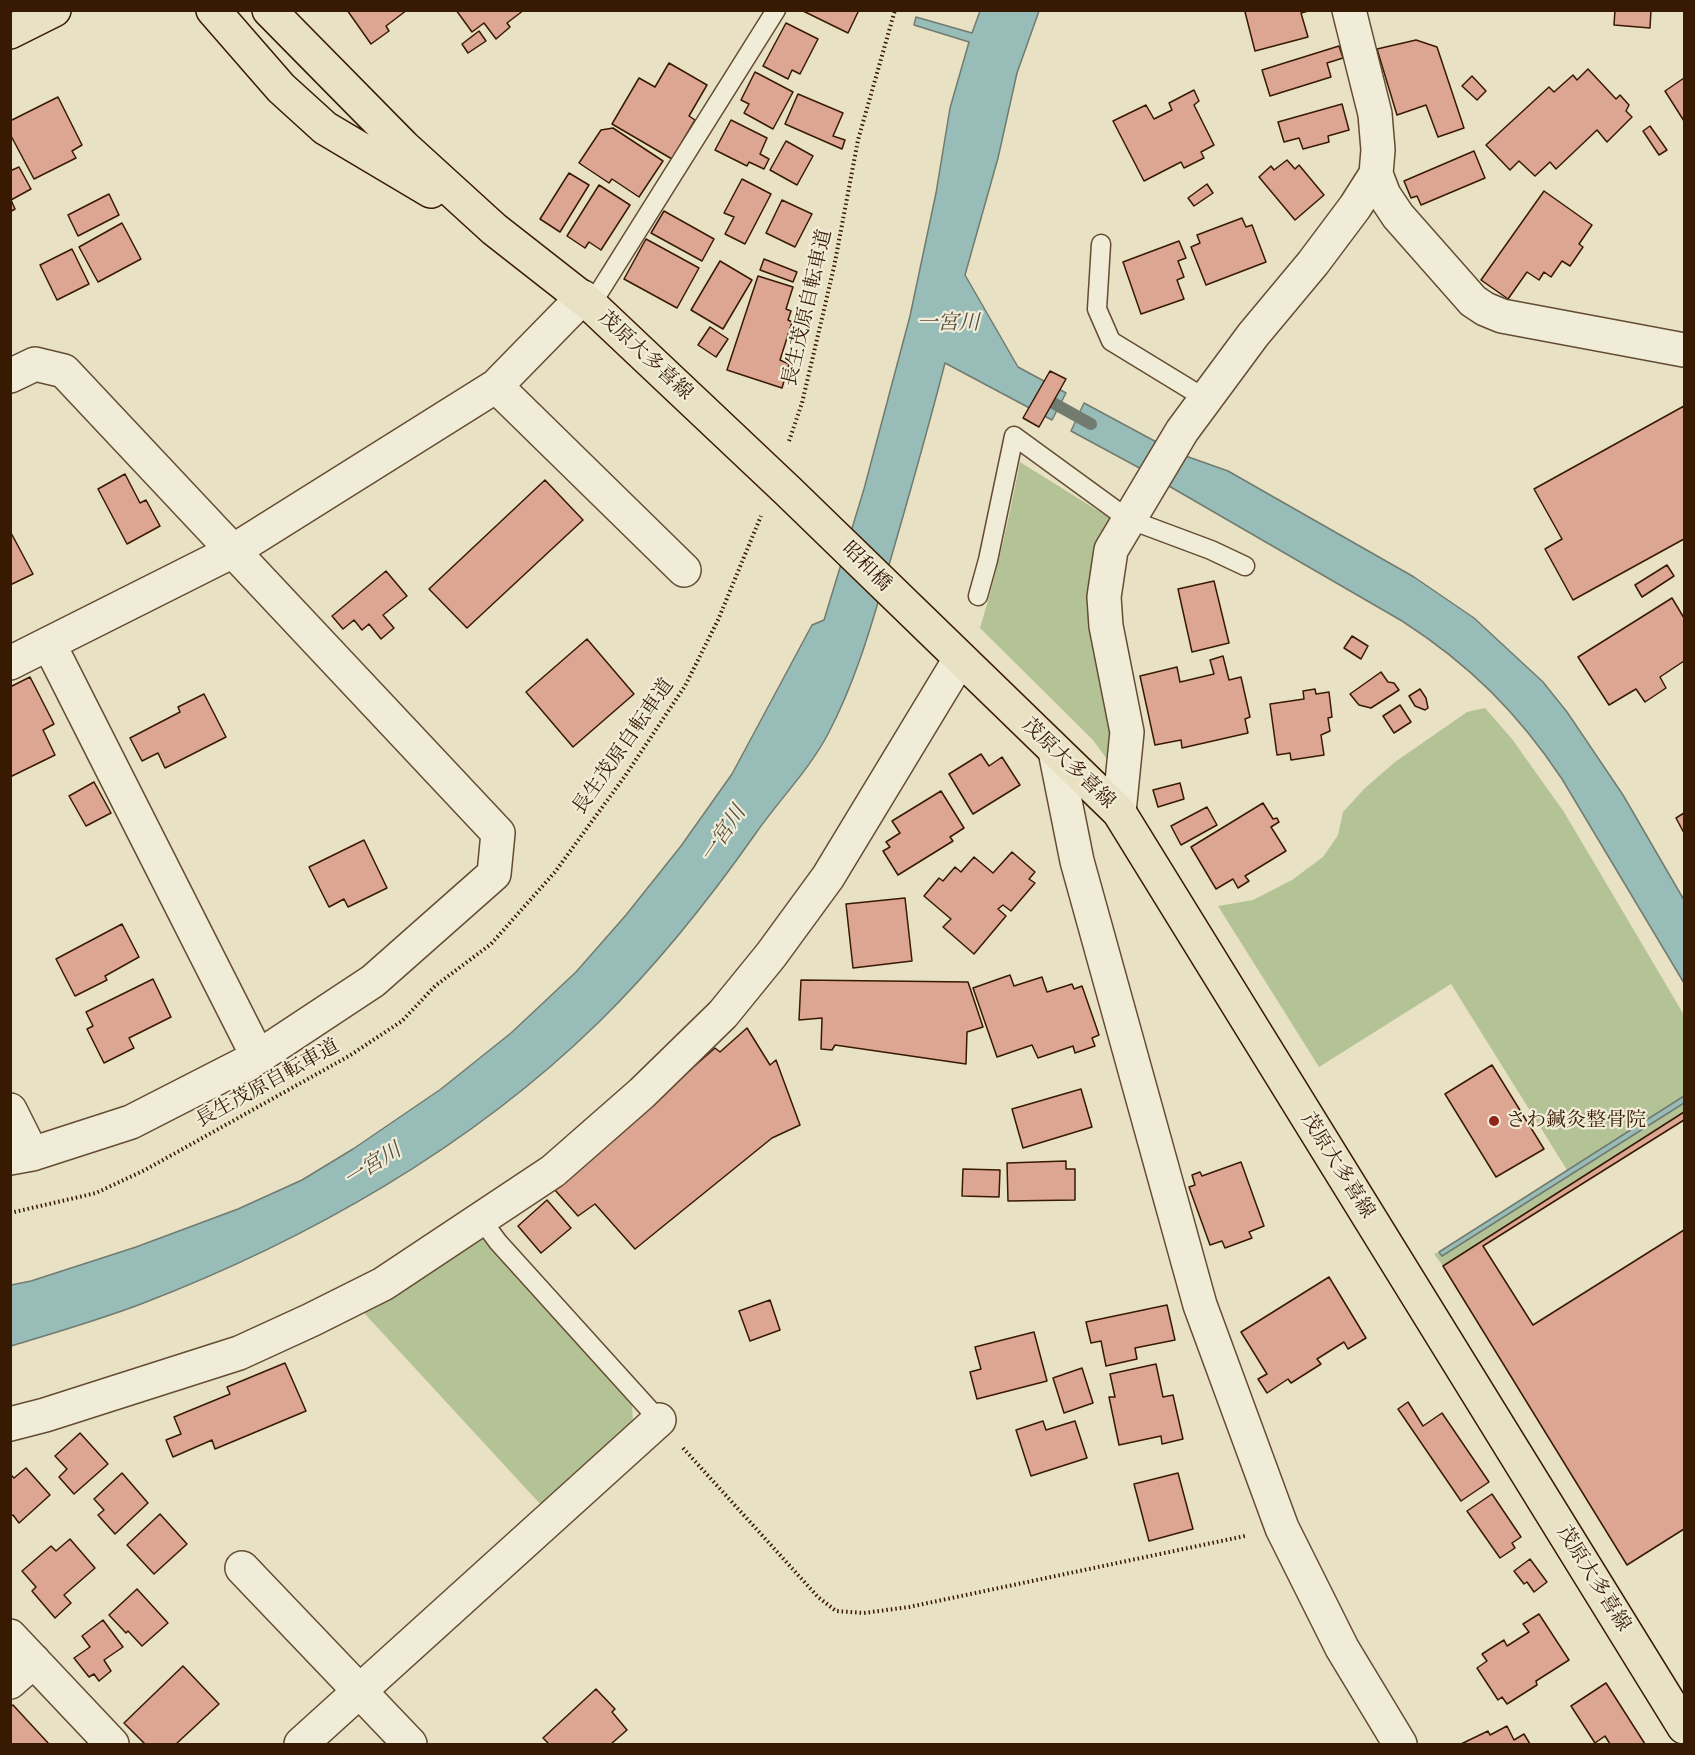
<!DOCTYPE html>
<meta charset="utf-8">
<style>
body{margin:0}
#map{position:relative;width:1695px;height:1755px;overflow:hidden;background:#e9e1c3;font-family:"Libre Bodoni",serif}
canvas{display:block}
.frame{position:absolute;inset:0;border:12px solid #371a01;pointer-events:none}
</style>
<div id="map">
<canvas width="1695" height="1755"></canvas>
<div class="frame"></div>
</div>
<script>
const g = document.querySelector('canvas').getContext('2d');
g.lineJoin = 'round';
function fillPath(path, color) {
  g.fillStyle = color;
  g.fill(path, 'evenodd');
}
function stroke(path, color, width, dash) {
  g.strokeStyle = color;
  g.lineWidth = width;
  g.lineCap = dash ? 'butt' : 'round';
  g.setLineDash(dash || []);
  g.stroke(path);
}
function label(font, color, halo, rows, align = 'center') {
  g.font = font + ' "Libre Bodoni","Noto Serif JP",serif';
  g.lineWidth = 4.5;
  g.setLineDash([]);
  g.textBaseline = 'middle';
  g.strokeStyle = halo;
  g.fillStyle = color;
  for (const [text, x, y, turn = 0] of rows) {
    g.save();
    g.translate(x, y);
    g.rotate((+turn || 0) * Math.PI / 180);
    g.textAlign = isNaN(turn) ? turn : align;
    if (halo) g.strokeText(text, 0, 0);
    g.fillText(text, 0, 0);
    g.restore();
  }
}
const green = new Path2D(`
 M1020 462 1113 520 1118 739 1109 762 1093 740 980 628C997 573 1009 518 1020 462Z
 M1485 708 1512 739 1564 812 1684 1015V1096L1567 1170 1451 984 1319 1067 1218 906 1253 900 1292 880 1323 857 1338 835 1343 812 1365 788 1395 762 1467 712Z
 M1684 1103V1112L1443 1266 1434 1254 1439 1252 1442 1255Z
 M476 1232 632 1401 633 1425 542 1506 365 1314 360 1305Z`);
const water = new Path2D(`
 M980 11H1039L1017 73 998 158 965 275 1018 367 1066 393 1052 420 945 363C927 433 907 503 887 572 871 627 855 683 828 734 809 770 779 800 756 833 709 900 657 965 599 1022 471 1147 308 1240 141 1304 99 1320 54 1333 11 1346V1285L31 1281 136 1247 238 1209 302 1180 353 1149 441 1089 511 1033 576 972 626 915 681 846 732 774 812 625 824 620 864 489 910 316 936 193 950 108 969 42 914 25 916 17 972 33Z
 M1084 403 1162 445 1145 471 1071 431Z
 M1180 454 1228 471 1414 577 1474 618 1543 682 1567 712 1623 795 1684 900V983L1562 779C1518 713 1469 664 1402 621L1162 482Z
 M1684 1096V1103L1442 1256 1439 1252Z`);
const stream = new Path2D(`
 M1046 399 1091 424`);
const building = new Path2D(`
 M347 10H407L386 26 389 31 371 44Z
 M456 10H524L507 23 510 27 496 39 484 23 472 32Z
 M801 10H859L848 33Z
 M1249 10H1312L1301 13 1308 37 1255 51 1245 12Z
 M1615 10H1651L1650 28 1614 25Z
 M786 23 818 39 800 74 792 70 788 79 763 66Z
 M479 31 486 41 468 53 462 44Z
 M1416 40 1437 47 1464 128 1438 137 1426 105 1397 115 1377 49Z
 M1339 46 1343 58 1327 63 1331 77 1270 96 1262 70Z
 M669 63 707 85 689 116 695 120 672 159 612 124 639 78 655 87Z
 M1588 69 1616 99 1620 95 1629 105 1626 111 1632 117 1607 142 1597 130 1556 169 1550 162 1535 176 1519 161 1510 170 1486 145 1549 87 1554 92 1573 75 1577 80Z
 M755 72 793 92 773 129 744 113 749 104 741 100Z
 M1472 76 1486 91 1477 100 1462 86Z
 M1684 78V121L1665 91Z
 M1194 90 1199 101 1194 105 1214 145 1201 152 1204 158 1184 168 1181 162 1144 181 1113 121 1146 105 1154 119 1172 110 1169 103Z
 M798 94 843 113 833 136 845 140 842 149 785 124Z
 M58 97 82 145 72 151 76 158 34 179 10 134V121Z
 M1342 104 1349 130 1328 136 1329 142 1303 149 1299 138 1284 142 1278 122Z
 M731 120 767 138 760 154 769 159 764 169 749 162 747 166 715 150Z
 M1650 126 1667 150 1659 155 1643 131Z
 M613 128 663 161 639 197 612 179 609 183 579 163 601 130Z
 M786 141 813 156 797 185 770 170Z
 M1474 151 1485 178 1421 205 1417 196 1411 198 1404 181Z
 M1287 160 1295 169 1299 165 1324 195 1295 220 1259 177 1271 166 1274 170Z
 M19 167 31 189 11 200 15 209 10 212V171Z
 M569 173 589 185 560 232 540 219Z
 M742 179 771 194 745 244 725 234 734 217 724 213Z
 M1207 184 1213 193 1194 206 1188 198Z
 M599 185 630 205 601 250 589 242 585 248 567 236Z
 M1544 191 1592 225 1579 244 1583 247 1570 266 1562 261 1551 277 1544 272 1539 280 1527 272 1508 299 1481 280Z
 M109 194 119 215 78 236 68 215Z
 M782 200 812 214 795 247 766 233Z
 M664 211 714 239 702 261 651 233Z
 M1242 218 1246 227 1252 225 1266 262 1206 285 1191 247 1200 243 1197 235Z
 M122 223 141 259 98 282 79 247Z
 M646 239 699 268 677 308 624 279Z
 M1179 241 1186 258 1178 261 1184 277 1177 280 1184 299 1141 314 1123 262Z
 M72 249 89 284 57 300 40 265Z
 M764 259 797 272 793 282 760 270Z
 M720 261 752 280 723 329 691 310Z
 M758 276 793 287 786 309 791 311 788 320 792 322 780 360 789 364 782 388 727 370Z
 M710 327 728 339 716 357 698 345Z
 M1050 371 1066 379 1039 427 1023 418Z
 M1684 406V539L1573 600 1545 549 1562 539 1534 489Z
 M125 474 140 503 146 500 160 526 127 544 98 489Z
 M545 480 583 520 467 628 429 589Z
 M10 531 33 574 10 585Z
 M1667 565 1674 576 1642 597 1635 585Z
 M386 571 407 596 383 615 394 628 381 639 369 624 362 630 354 620 343 629 332 616Z
 M1214 581 1229 643 1192 652 1178 589Z
 M1672 598 1684 618V661L1660 677 1666 688 1645 702 1636 689 1609 705 1578 657Z
 M1352 636 1368 646 1361 659 1344 648Z
 M587 639 634 694 573 747 526 692Z
 M1223 656 1229 680 1241 677 1250 717 1245 719 1248 733 1182 748 1181 740 1155 745 1140 676 1177 667 1180 682 1214 674 1210 660Z
 M1381 672 1388 682 1394 683 1399 690 1371 708 1359 705 1350 694Z
 M30 677 54 724 43 730 55 755 10 777V687Z
 M1315 689 1316 694 1329 692 1332 717 1328 718 1330 731 1321 735 1324 755 1291 760 1290 753 1277 755 1270 704 1304 699 1303 691Z
 M1420 689 1426 698 1428 708 1425 710 1415 706 1409 696Z
 M204 694 226 737 165 768 158 753 142 761 130 738 180 712 178 707Z
 M1400 705 1411 722 1394 733 1383 716Z
 M981 754 989 766 1002 757 1020 785 973 814 949 774Z
 M94 782 111 813 86 826 69 796Z
 M1180 783 1184 799 1158 807 1153 790Z
 M941 791 964 828 950 837 953 841 898 875 883 851 890 847 886 842 900 833 892 821Z
 M1263 803 1273 819 1277 818 1279 822 1271 827 1286 851 1245 876 1249 881 1238 888 1233 879 1216 889 1191 847Z
 M1207 807 1217 825 1181 845 1171 826Z
 M1684 813V833L1676 818Z
 M364 840 387 888 348 907 344 899 329 907 309 867Z
 M1012 852 1035 872 1029 879 1035 883 1011 911 1003 905 998 909 1006 916 974 954 943 927 951 919 924 896 939 878 943 881 955 867 961 872 974 857 993 873Z
 M905 898 912 961 853 968 846 904Z
 M122 924 139 957 105 976 107 980 75 996 56 959Z
 M1010 975 1014 986 1042 977 1047 992 1072 984 1074 989 1082 986 1099 1035 1092 1038 1095 1046 1075 1053 1073 1046 1038 1058 1032 1045 997 1057 973 988Z
 M153 979 171 1017 129 1038 134 1048 104 1063 87 1029 93 1026 86 1012Z
 M801 980 968 982 983 1027 967 1032 966 1064 835 1045 832 1050 821 1049 822 1018 799 1020Z
 M747 1028 770 1065 776 1060 800 1125 772 1138 635 1249 595 1204 578 1216 554 1189 715 1048 720 1052Z
 M1492 1065 1544 1149 1496 1177 1445 1094Z
 M1081 1089 1092 1127 1023 1148 1012 1109Z
 M1684 1112V1529L1627 1565 1443 1266Z
 M1684 1120V1230L1533 1325 1483 1246Z
 M1066 1161V1169H1075V1200L1008 1201 1007 1163Z
 M1241 1162 1264 1226 1249 1232 1252 1238 1225 1248 1222 1241 1210 1245 1189 1187 1195 1185 1192 1175 1200 1172 1202 1176Z
 M963 1169 1000 1170 999 1197 962 1196Z
 M547 1200 571 1228 541 1253 518 1226Z
 M1329 1277 1366 1338 1348 1349 1344 1342 1317 1359 1321 1364 1291 1383 1288 1379 1267 1393 1258 1379 1267 1374 1241 1332Z
 M770 1300 780 1330 750 1341 739 1311Z
 M1167 1305 1175 1340 1135 1348 1137 1359 1106 1366 1101 1341 1091 1343 1086 1322Z
 M1034 1332 1047 1381 977 1399 970 1372 981 1369 975 1347Z
 M285 1363 306 1411 215 1449 212 1440 173 1457 166 1440 181 1434 174 1417 230 1394 227 1387Z
 M1156 1364 1163 1397 1173 1395 1183 1439 1162 1444 1161 1436 1119 1445 1109 1397H1115L1110 1374Z
 M1082 1368 1093 1403 1064 1413 1053 1378Z
 M1408 1402 1423 1426 1442 1413 1489 1482 1461 1501 1398 1409Z
 M1043 1421 1046 1430 1075 1421 1087 1458 1031 1476 1016 1430Z
 M80 1433 108 1464 74 1494 59 1477 67 1469 55 1456Z
 M26 1468 50 1495 19 1523 13 1515 10 1517V1474L14 1478Z
 M122 1473 148 1503 115 1534 98 1515 104 1510 94 1499Z
 M1178 1473 1193 1529 1149 1541 1134 1484Z
 M1492 1494 1521 1537 1512 1543 1515 1548 1500 1558 1467 1511Z
 M160 1514 187 1544 154 1574 127 1545Z
 M70 1539 95 1568 64 1595 71 1603 55 1618 32 1591 36 1587 22 1571 51 1546 56 1551Z
 M1530 1559 1547 1582 1534 1592 1527 1582 1524 1584 1514 1571Z
 M137 1589 168 1623 142 1646 128 1631 126 1633 109 1615Z
 M1539 1614 1569 1660 1536 1681 1537 1685 1507 1704 1502 1697 1498 1700 1477 1668 1487 1661 1482 1654 1504 1640 1507 1646 1529 1632 1523 1624Z
 M103 1620 123 1647 104 1660 111 1671 99 1681 94 1674 89 1677 74 1658 90 1647 82 1636Z
 M183 1666 219 1704 176 1744H145L124 1723Z
 M1606 1683 1645 1744H1610L1605 1736 1595 1743 1571 1706Z
 M596 1689 615 1709 612 1712 627 1730 611 1744H549L543 1738Z
 M13 1705 49 1744H10V1707Z
 M1507 1726 1514 1740 1524 1734 1530 1744H1461L1488 1731 1490 1735Z`);
const path = new Path2D(`
 M789 441 802 403 834 267 858 140 895 10
 M10 1213 96 1193 145 1170 349 1056 402 1021 435 986 491 944 555 872 625 776 685 686 718 620 761 516
 M683 1448 818 1597 836 1611 864 1613 909 1607 1245 1536`);
const service = new Path2D(`
 M1101 244 1097 309 1111 341 1206 399
 M591 305 776 10
 M978 596 988 560 1014 436 1128 519 1211 550 1245 566
 M481 1219 498 1242 659 1420`);
const minor = new Path2D(`
 M1349 10 1375 114 1378 150 1376 174 1384 195 1398 216 1473 301 1485 309 1502 316 1684 350
 M10 376 35 364 64 371 498 833 494 874 373 981 258 1057 131 1122 32 1154 10 1158
 M496 386 684 570
 M49 644 258 1057
 M10 663 233 551 496 386 583 297
 M1055 751 1077 861 1200 1305 1282 1528 1342 1648 1400 1744
 M1119 812 1127 732 1106 626 1104 597 1111 550 1182 431 1253 335 1313 263 1355 207 1376 174
 M10 1110 32 1154
 M10 1424 45 1415 239 1353 311 1320 383 1284 553 1171 642 1093 723 1014 771 955 828 877 960 659
 M242 1568 410 1744
 M10 1636 112 1744
 M10 1682 34 1661
 M301 1744 659 1420`);
const primary = new Path2D(`
 M213 10 281 88 325 128 431 191
 M269 10 404 147 494 229 591 305 788 491 1119 812 1684 1727`);
const trunk = new Path2D(`
 M10 32 54 10`);
const markers = [
 [1494,1121,6,"#8f2418"]
];
const streetNames = [
 ["長生茂原自転車道",808,308,-77],
 ["茂原大多喜線",645,356,43],
 ["昭和橋",866,567,45],
 ["長生茂原自転車道",624,747,-55],
 ["茂原大多喜線",1068,764,44],
 ["長生茂原自転車道",268,1084,-29],
 ["茂原大多喜線",1337,1166,58],
 ["茂原大多喜線",1593,1579,58]
];
const poiNames = [
 ["さわ鍼灸整骨院",1506,1121]
];
const waterNames = [
 ["一宮川",948,324],
 ["一宮川",724,835,-56],
 ["一宮川",373,1166,-32]
];
fillPath(green, '#b4c395');
fillPath(water, '#98bcb8');
stroke(water, '#717b6f', 1.5);
stroke(stream, '#717b6f', 12);
fillPath(building, '#dda693');
stroke(building, '#371a01', 1.5);
stroke(service, '#644c32', 21);
stroke(minor, '#644c32', 36);
stroke(primary, '#371a01', 36);
stroke(trunk, '#371a01', 36);
stroke(path, '#371a01', 4, [1.5, 3]);
stroke(service, '#f1ecd8', 18);
stroke(minor, '#f1ecd8', 33);
stroke(primary, '#e9e1c3', 33);
stroke(trunk, '#e9e1c3', 33);
for (const [x, y, r, color] of markers) {
  const dot = new Path2D();
  dot.arc(x, y, r, 0, 2 * Math.PI);
  g.fillStyle = color;
  g.fill(dot);
  stroke(dot, '#f1ecd8', 2);
}
label('20px', '#371a01', '#f1ecd8', streetNames);
label('20px', '#371a01', '#f1ecd8', poiNames, 'left');
label('italic 21px', '#544b38', '#f1ecd8', waterNames);
</script>
